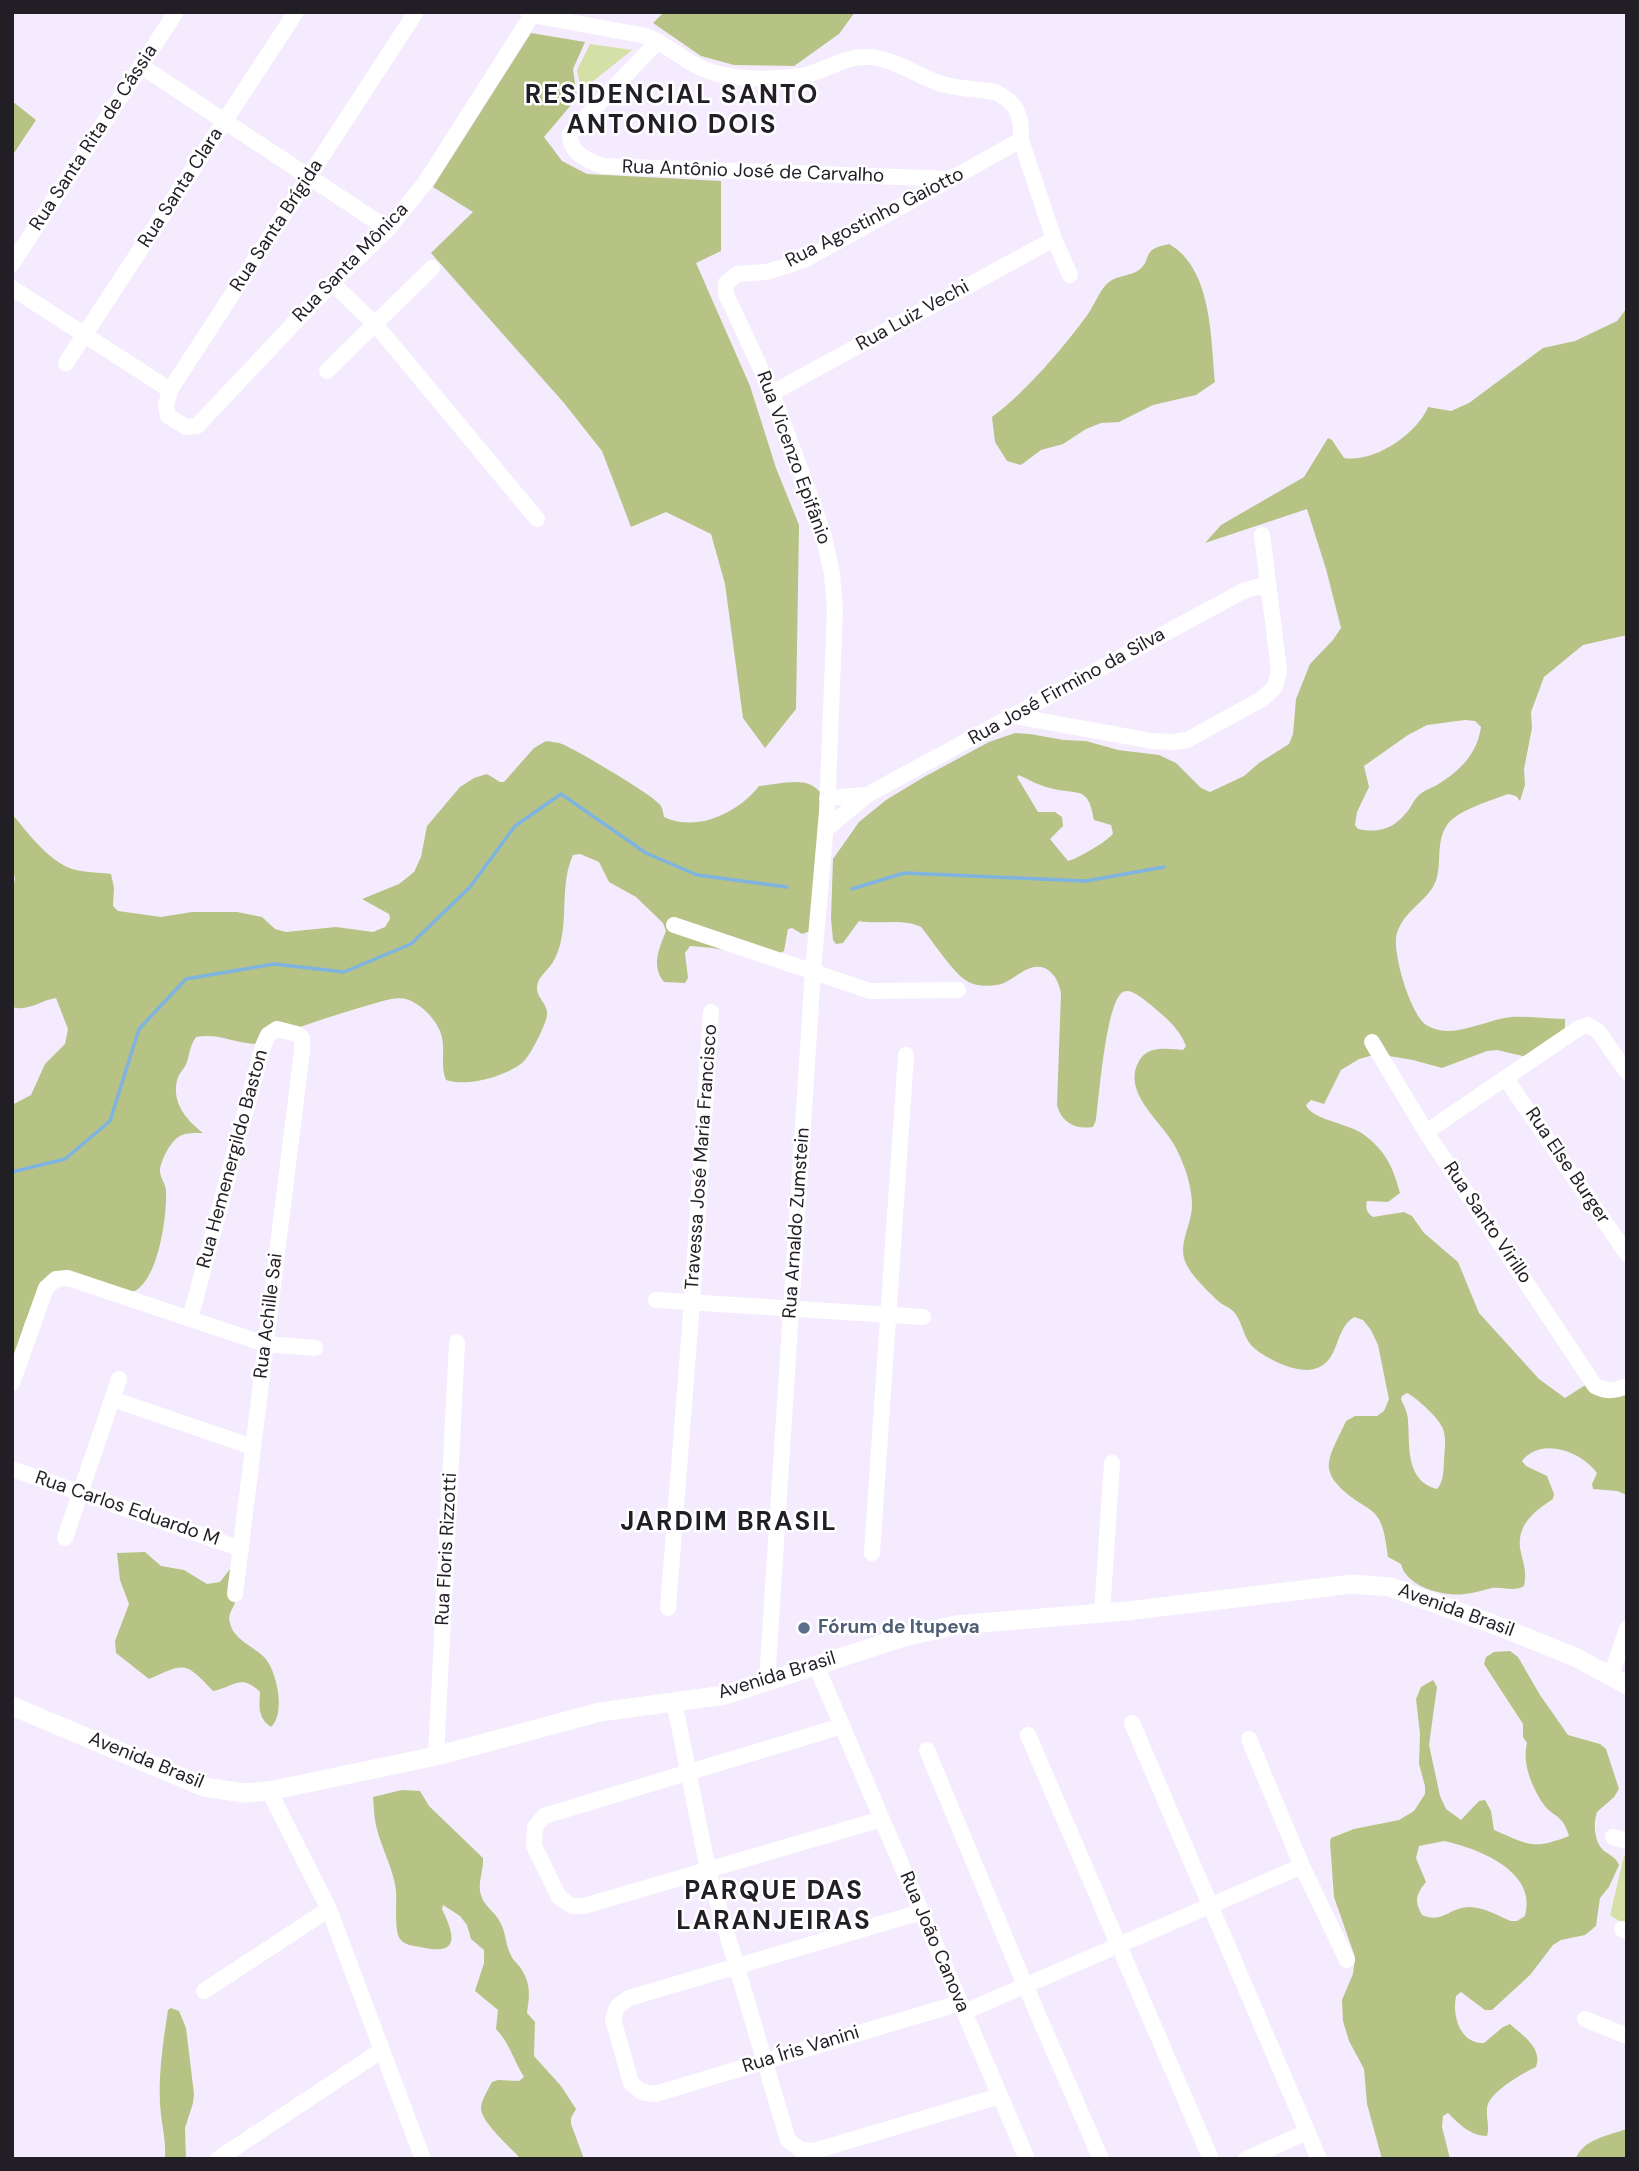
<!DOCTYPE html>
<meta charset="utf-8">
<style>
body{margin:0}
#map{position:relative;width:1639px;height:2171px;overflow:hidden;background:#f4ebfe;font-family:"DM Sans",sans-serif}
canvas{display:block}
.frame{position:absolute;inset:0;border:14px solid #221e26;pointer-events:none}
</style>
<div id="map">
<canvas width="1639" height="2171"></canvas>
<div class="frame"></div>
</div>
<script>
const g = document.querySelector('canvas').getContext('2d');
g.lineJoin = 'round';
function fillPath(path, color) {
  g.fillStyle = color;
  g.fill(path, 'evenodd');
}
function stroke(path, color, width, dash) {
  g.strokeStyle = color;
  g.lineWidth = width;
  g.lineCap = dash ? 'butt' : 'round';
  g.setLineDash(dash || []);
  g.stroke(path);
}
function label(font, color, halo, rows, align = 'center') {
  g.font = font + ' "DM Sans",sans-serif';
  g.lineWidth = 5;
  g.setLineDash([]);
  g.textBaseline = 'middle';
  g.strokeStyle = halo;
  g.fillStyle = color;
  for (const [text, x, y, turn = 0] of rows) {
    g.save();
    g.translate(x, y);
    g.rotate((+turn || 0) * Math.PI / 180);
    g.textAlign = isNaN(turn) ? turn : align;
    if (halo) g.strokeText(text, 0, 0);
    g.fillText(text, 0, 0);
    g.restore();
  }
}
const green = new Path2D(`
 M590 44 632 50 581 91 577 70Z
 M1624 1856H1627V1926L1610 1915Z`);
const forest = new Path2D(`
 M664 12H855L839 34 794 66 734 65 701 56 653 23Z
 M531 33 585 42 573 69 577 98 544 137 562 161 587 174 721 181V251L696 263 750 386 776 468 799 525 796 709 765 748 743 718 725 584 711 534 666 512 631 527 602 451 564 403 431 253 473 212 433 187Z
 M12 101 36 120 12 156Z
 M1169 244C1212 268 1211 339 1215 382L1196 395 1153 405 1119 422 1101 423 1086 429 1063 444 1041 450 1021 465 1007 461 995 442 992 417C1025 393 1064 347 1088 314 1095 304 1100 289 1109 282 1118 275 1131 276 1139 270 1154 258 1139 250 1169 244Z
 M1627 308V635L1583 645 1544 677 1531 712 1532 728 1524 769 1525 785 1520 801 1516 796 1508 794C1492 800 1456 811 1447 825 1434 844 1444 869 1433 887 1422 904 1404 912 1397 933 1391 950 1411 1018 1428 1026 1453 1040 1484 1020 1511 1017 1528 1016 1547 1019 1565 1019V1031L1527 1057 1497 1050 1487 1051 1442 1068 1413 1060 1377 1054 1359 1059 1341 1070 1324 1104 1311 1100 1306 1105C1310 1119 1350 1124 1363 1134 1386 1151 1393 1167 1400 1193L1388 1202 1367 1201C1365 1208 1367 1213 1373 1217L1404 1212 1412 1216 1424 1233 1458 1262 1479 1313 1539 1379 1565 1398 1587 1384 1627 1391V1495L1617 1491 1593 1489 1592 1484 1597 1473C1582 1452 1541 1436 1522 1461L1526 1466 1547 1476 1554 1494 1553 1499C1533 1512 1515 1526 1521 1553 1524 1566 1527 1572 1524 1586 1514 1592 1503 1587 1492 1588 1483 1590 1474 1593 1465 1594 1444 1597 1406 1587 1401 1564L1388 1557C1386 1545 1385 1526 1376 1515 1371 1509 1361 1504 1354 1499 1315 1470 1329 1459 1346 1421L1355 1416H1377L1384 1411 1389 1399 1378 1345 1371 1330 1363 1320 1354 1317C1333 1330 1341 1362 1314 1369 1297 1374 1263 1358 1251 1345 1243 1336 1242 1321 1234 1312 1229 1307 1222 1305 1217 1300 1206 1289 1188 1273 1184 1258 1180 1240 1192 1223 1192 1205 1192 1193 1188 1175 1183 1164 1180 1156 1176 1147 1171 1140 1157 1118 1122 1090 1139 1061 1148 1045 1168 1049 1183 1050L1186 1046C1179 1027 1163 1015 1147 1002 1141 997 1130 988 1123 992 1106 1001 1099 1099 1096 1120L1093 1127C1075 1130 1061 1122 1057 1105L1061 993C1058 977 1047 961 1028 969 1020 972 1013 979 1004 983 995 987 976 987 967 981 953 973 932 940 921 927 902 918 879 925 859 921L843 943 836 944 833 940 831 918 833 859 859 822 886 800 924 777 989 742 1015 733 1030 734 1064 740 1086 741 1118 750 1159 755 1176 763 1201 788 1210 792 1244 776 1259 763 1289 744 1293 734 1296 699 1310 664 1333 640 1341 628 1326 569 1307 509 1205 543 1221 525 1304 477 1328 438 1332 440 1344 458C1374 463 1417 434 1428 407L1451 411 1469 403 1543 348 1575 341 1617 321ZM1465 720 1475 721 1481 727C1477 754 1460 771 1437 785 1431 788 1423 791 1418 796 1413 801 1411 808 1406 813 1392 830 1378 833 1358 829L1355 825 1357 812 1369 787 1364 766 1408 735 1427 725ZM1019 775C1029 780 1040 786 1050 788 1078 796 1088 784 1094 820L1111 825 1113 833C1110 840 1075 860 1068 861L1050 839 1063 826 1062 817 1055 812H1038L1017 777ZM1407 1393C1418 1399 1439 1418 1443 1429 1447 1439 1444 1452 1444 1462 1443 1472 1444 1481 1437 1489 1405 1481 1410 1446 1408 1421 1408 1413 1404 1406 1401 1399L1402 1396Z
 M546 741C551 742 557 742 562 744 575 749 657 797 661 806 663 809 663 813 664 817 697 833 739 812 759 786 783 784 813 773 824 799L810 931 802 934 792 928 788 929 784 951C765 963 739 951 718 949 709 947 699 947 690 946L685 953 688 978 685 983 664 982C651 966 659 948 666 931L663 923 636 897 609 882 599 862 580 854 573 855C560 884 568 916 560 945 558 951 555 960 551 965 546 972 538 977 537 987 536 998 549 1004 547 1016 545 1026 530 1057 522 1063 504 1077 467 1087 446 1080 439 1063 448 1044 438 1027 432 1015 419 1003 406 999 395 996 380 1002 369 1005 330 1016 293 1029 255 1044 232 1043 220 1033 196 1037 190 1046 190 1052 187 1062 185 1068 180 1072 178 1077 170 1101 186 1120 203 1133 195 1133 184 1132 177 1138 170 1143 160 1162 160 1171 160 1178 166 1184 166 1191 167 1216 159 1273 138 1289 136 1291 132 1291 128 1293L45 1283 25 1322 12 1365V1105L31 1095 45 1064 65 1044 68 1029 56 998C41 1000 28 1012 12 1007V896L15 878 12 870V814C28 833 45 856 67 867 80 873 97 872 111 874L114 888 113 906 118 911 161 917 192 912H237L262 917 275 929 286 932 336 927 373 932 385 927 390 919 389 914 362 899 399 884 414 872 421 857 427 826 460 787 474 778 487 774 500 782H504L534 748Z
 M145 1552 161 1566 184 1570 207 1584 220 1582 230 1569H236C236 1579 238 1593 235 1602 233 1610 227 1614 230 1623 233 1639 253 1646 264 1657 277 1670 286 1714 271 1727 258 1718 259 1707 260 1692 241 1673 234 1687 213 1691 185 1661 185 1663 149 1679L116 1653 115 1641 129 1604 120 1580 117 1553Z
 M1510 1651 1518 1657 1540 1695 1568 1735 1600 1744 1606 1749 1619 1789 1614 1797 1597 1812C1593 1823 1594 1841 1603 1850 1610 1856 1615 1856 1619 1865L1609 1887 1600 1898 1596 1926 1585 1935 1561 1940 1553 1945 1530 1975 1492 2010H1485L1461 1992 1456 1996C1452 2016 1460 2044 1484 2043L1503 2027 1510 2024C1523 2036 1543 2048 1536 2067 1523 2073 1487 2093 1487 2109 1486 2119 1490 2126 1487 2136 1471 2136 1459 2124 1448 2113L1443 2116 1442 2127 1450 2159H1382L1367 2104 1364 2069 1349 2041 1343 2021 1342 2000 1353 1974 1355 1957 1334 1897 1330 1842 1331 1838 1354 1829 1399 1820 1414 1811 1425 1794V1786L1419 1764 1420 1734 1416 1699 1421 1687 1433 1680 1437 1687 1429 1745 1440 1796 1446 1809 1461 1820 1479 1801 1485 1800 1491 1811 1494 1830C1529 1845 1533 1850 1569 1836 1562 1812 1552 1818 1542 1802 1531 1785 1522 1762 1527 1743L1523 1737V1724L1484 1664 1486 1657 1494 1652ZM1444 1841C1477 1848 1538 1871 1525 1916L1517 1921H1511C1498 1916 1484 1907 1469 1907 1450 1907 1443 1924 1422 1915 1414 1900 1416 1895 1426 1882L1416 1858 1419 1846Z
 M402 1790 420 1791 429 1806 483 1858C484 1870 477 1884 481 1895 484 1906 495 1912 500 1922 506 1932 505 1943 510 1953 511 1958 516 1962 519 1966 531 1982 530 1994 527 2013L535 2022 534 2056 561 2086 576 2109 571 2118V2124L584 2159H521C511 2148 482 2123 481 2109 481 2100 488 2090 492 2082L498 2080 519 2081 524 2077C514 2061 509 2042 496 2029L498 2010 475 1991 484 1963V1950L471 1939 467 1925 460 1916 443 1905 442 1909C456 1938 459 1956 420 1947 413 1946 405 1945 400 1939 394 1931 397 1902 396 1891 394 1870 382 1850 377 1829 374 1819 374 1808 373 1797Z
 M171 2008 179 2011 186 2028 194 2094 193 2103 185 2128 186 2159H165C166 2143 163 2130 161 2115 157 2081 163 2043 168 2010Z
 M1627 2129V2159H1576C1581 2140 1610 2135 1627 2129Z`);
const stream = new Path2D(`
 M852 889 904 873 1086 881 1164 867
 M12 1172 65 1159 110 1121 139 1029 186 979 274 964 344 972 411 944 470 887 515 826 561 794 646 853 697 875 787 887`);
const minor = new Path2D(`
 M416 12 170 390 166 405 168 416 186 427 197 426 332 283 388 229 425 183 532 15
 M528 12 532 15 646 36C666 44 682 59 701 68 730 81 771 80 801 76 824 72 844 56 867 57 893 57 918 77 942 84 959 89 977 89 995 92 1017 102 1022 116 1021 140L1054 239 1070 275
 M658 41 570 134C569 153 588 161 603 166L951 179
 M141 66 388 229
 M12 264 176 12
 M332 283 376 325 537 519
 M12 288 170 390
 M66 363 296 12
 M327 371 432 268
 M772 393 1054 239
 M1014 716 1152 741 1173 742 1187 740 1262 699 1275 687 1279 670 1262 535
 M827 798 867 795
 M826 829 867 795 1243 591 1257 587 1269 588
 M674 925 870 991 958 990
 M1372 1042 1426 1132 1595 1386C1607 1392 1614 1391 1627 1386
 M1506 1079 1627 1254
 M1426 1132 1579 1028 1588 1025 1598 1031 1627 1072
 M656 1300 923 1317
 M190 1319 263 1046 268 1035 277 1029 297 1034 302 1038V1051L235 1594
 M12 1383 46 1288 56 1279 68 1278 265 1344 315 1348
 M112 1399 253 1447
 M12 1469 241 1549
 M65 1538 119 1379
 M872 1553 906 1055
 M668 1608 692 1302 711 1012
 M1102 1613 1112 1463
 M816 1665 1027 2159
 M1611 1676 1627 1629
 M767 1681 813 971 827 812 835 609 832 574 824 537 812 501 772 393 726 294V283L737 274 767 272 804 260 1021 140
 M674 1701 708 1870 788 2140 801 2150 814 2151 1000 2096
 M1132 1723 1319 2159
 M842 1726 544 1816 535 1827 534 1846 559 1897 572 1906H584L882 1819
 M1028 1735 1211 2159
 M1249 1739 1302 1866 1347 1960
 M927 1750 1025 1985 1101 2159
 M436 1756 457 1342
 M269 1791 329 1909 423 2159
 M1613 1837 1627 1841
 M921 1912 629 1998 617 2007 613 2019 631 2083 642 2092 655 2094 960 2003
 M1622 1929 1627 1931
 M204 1991 329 1909
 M964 2012 1302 1866
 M1585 2019 1627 2036
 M218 2159 382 2050
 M1246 2159 1307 2132`);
const major = new Path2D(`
 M12 1706 204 1787 244 1793 269 1791 436 1756 600 1712 725 1695 904 1637 956 1625 1127 1611 1352 1584 1390 1587 1498 1626 1575 1657 1627 1685`);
const markers = [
 [804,1628,7,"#5c6f8a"]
];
const streetNames = [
 ["Rua Santa Rita de Cássia",94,138,-57],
 ["Rua Antônio José de Carvalho",753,172,2],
 ["Rua Santa Clara",181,188,-57],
 ["Rua Agostinho Gaiotto",875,218,-27],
 ["Rua Santa Brígida",277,226,-57],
 ["Rua Santa Mônica",351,263,-46],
 ["Rua Luiz Vechi",913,316,-29],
 ["Rua Vicenzo Epifânio",793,458,70],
 ["Rua José Firmino da Silva",1067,687,-29],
 ["Travessa José Maria Francisco",702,1157,-86],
 ["Rua Hemenergildo Baston",233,1159,-75],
 ["Rua Else Burger",1567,1166,56],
 ["Rua Arnaldo Zumstein",797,1223,-86],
 ["Rua Santo Virillo",1487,1223,56],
 ["Rua Achille Sai",269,1316,-83],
 ["Rua Carlos Eduardo M",127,1509,19],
 ["Rua Floris Rizzotti",447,1549,-87],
 ["Avenida Brasil",1456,1611,20],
 ["Avenida Brasil",777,1676,-17],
 ["Avenida Brasil",146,1761,22],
 ["Rua João Canova",934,1942,67],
 ["Rua Íris Vanini",801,2050,-17]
];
const serviceNames = [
 ["Fórum de Itupeva",818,1628]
];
const districtNames = [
 ["RESIDENCIAL SANTO",672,96],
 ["ANTONIO DOIS",672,126],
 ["JARDIM BRASIL",729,1523],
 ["PARQUE DAS",774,1892],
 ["LARANJEIRAS",774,1922]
];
fillPath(green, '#d4e0a5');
fillPath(forest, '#b7c384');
stroke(stream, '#7fb4e1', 3.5);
stroke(minor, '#fff', 16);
stroke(major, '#fff', 19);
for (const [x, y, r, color] of markers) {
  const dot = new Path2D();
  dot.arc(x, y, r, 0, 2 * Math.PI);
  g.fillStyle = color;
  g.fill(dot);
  stroke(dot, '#fff', 2.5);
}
label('19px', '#221e26', '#fff', streetNames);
label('bold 19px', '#4e5e75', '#fff', serviceNames, 'left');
g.letterSpacing = '2px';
label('bold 26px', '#221e26', '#fff', districtNames);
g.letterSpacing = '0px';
</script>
